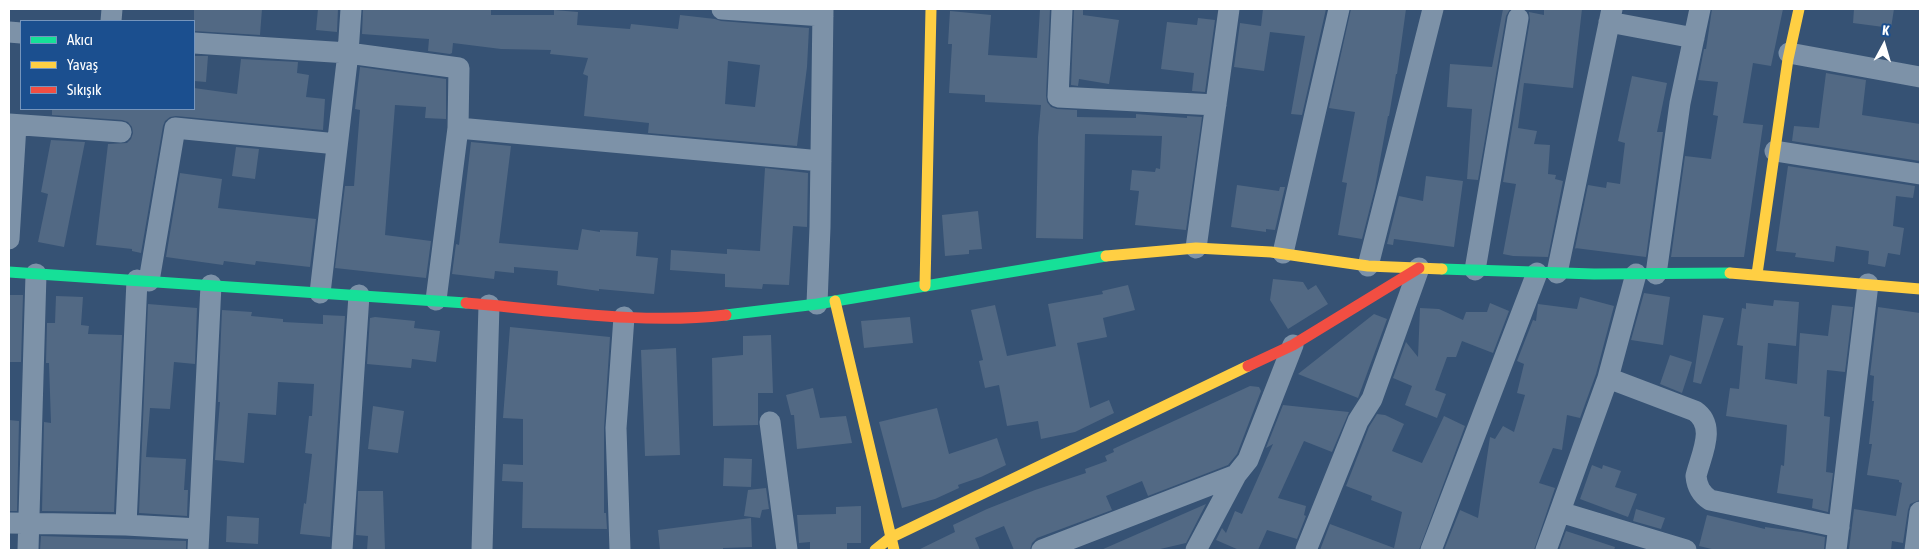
<!DOCTYPE html>
<meta charset="utf-8">
<style>
body{margin:0}
#map{position:relative;width:1929px;height:559px;overflow:hidden;background:#365274;font-family:"Asap Condensed",sans-serif}
canvas{display:block}
.frame{position:absolute;inset:0;border:10px solid #fff;pointer-events:none}
.legend{position:absolute;left:20px;top:20px;width:175px;height:90px;box-sizing:border-box;background:#1b4f8f;border:1px solid #7695bc;margin:0;padding:6px 9px;list-style:none;font-size:15px;color:#fff}
.legend li{display:flex;align-items:center;gap:10px;height:25px}
.legend b{width:25px;border:1px solid #7695bc}
.north{position:absolute;left:1859px;top:20px;width:50px;height:50px;-webkit-text-stroke:4px #1b4f8f;paint-order:stroke;rotate:6deg;font-size:14px;font-weight:700;line-height:20px;text-align:center;color:#fff}
.north::after{content:'';display:block;margin:auto;width:18px;height:22px;background:#fff;clip-path:polygon(50% 0,100% 100%,50% 72%,0 100%)}
</style>
<div id="map">
<canvas width="1929" height="559"></canvas>
<div class="frame"></div>
<ul class="legend">
<li><b style="height:6px;background:#16e098"></b>Akıcı</li>
<li><b style="height:6px;background:#ffcf43"></b>Yavaş</li>
<li><b style="height:6px;background:#f24e42"></b>Sıkışık</li>
</ul>
<div class="north">K</div>
</div>
<script>
const g = document.querySelector('canvas').getContext('2d');
g.lineJoin = 'round';
function fillPath(path, color) {
  g.fillStyle = color;
  g.fill(path, 'evenodd');
}
function stroke(path, color, width, dash) {
  g.strokeStyle = color;
  g.lineWidth = width;
  g.lineCap = dash ? 'butt' : 'round';
  g.setLineDash(dash || []);
  g.stroke(path);
}
const building = new Path2D(`
 M194 9H262L260 35 194 31Z
 M318 9H338L337 32 316 30Z
 M363 9H481L491 10V15H554V10L578 12 577 25 630 29 631 24 678 29 680 15 715 19 721 21 809 28 807 67 797 146 648 133 649 123 584 116 588 76 583 74 588 58 550 54 551 50 501 49 453 43 452 53 450 54 428 51 429 39 362 34ZM728 61 760 65 755 107 725 104Z
 M1040 9H1050L1046 96 1047 102 1051 107 1057 109 1077 110V117L1136 118V114L1187 118V116L1202 117 1186 230 1135 225 1139 191 1130 190 1132 170 1155 172 1156 168 1160 169 1162 136 1085 134 1083 239 1036 238 1038 137 1041 105 985 102V95L949 93 952 44H948L950 11 991 15 988 55 1037 58Z
 M1074 9H1083V15L1119 20 1109 84 1079 79 1078 86 1071 85Z
 M1263 9H1326L1302 115 1291 114 1305 36 1270 32 1264 71 1234 67 1240 23 1261 26Z
 M1351 9H1406L1397 74H1396L1389 116H1388L1375 188 1362 239 1338 235 1347 183 1342 182 1355 112 1329 108Z
 M1503 9H1510L1506 16 1478 180 1467 179 1472 109 1447 107 1450 64 1492 67Z
 M1544 9H1582L1573 88 1524 83 1518 128 1537 131 1534 144 1550 145 1548 174 1556 175 1555 179 1563 181 1548 257 1513 256 1503 254 1516 184 1503 182 1530 20 1529 12 1544 15Z
 M1712 9H1783L1771 66 1753 63 1743 123 1763 125 1744 257H1671L1685 156 1711 159 1718 116 1713 115 1718 82 1698 80 1704 49H1706Z
 M1854 9H1894L1891 28 1853 23Z
 M1198 18 1215 20 1205 92 1192 91 1194 73 1161 69 1167 22 1197 25Z
 M194 56H208L206 82 194 81Z
 M241 59 298 62 297 73 309 75 306 97 325 99 323 130 176 116 170 117 165 121 163 126 141 253 132 251V249L96 245 108 144 127 143 131 139 133 133 132 127 128 122 122 120 52 115V109H194V88L237 94Z
 M360 67 446 79V119L425 118 426 107 395 105 385 235 431 241 426 278 335 268 345 186H354L360 110 355 109Z
 M1826 73 1866 80 1862 115 1920 124V161L1792 141 1794 126 1819 128Z
 M1632 76 1667 83 1657 132H1663L1646 257 1575 248 1573 258 1588 185 1606 188 1607 182 1620 184 1625 143 1618 141Z
 M51 140 85 142 64 247 38 242 48 194 41 192Z
 M471 142 511 146 499 243 578 250 582 229 600 232V230L638 232 636 256 658 258 654 294 599 289V291L557 285 558 271 514 267V273L495 271 494 279 452 274 456 244 459 245Z
 M236 147 259 149 255 179 232 176Z
 M1788 166 1915 186 1913 198 1896 196 1893 226 1904 228 1900 255 1888 253 1885 267 1868 264 1869 251 1836 246 1834 262 1795 257 1796 253 1776 251Z
 M765 168 808 173 807 227 793 226 789 285 763 284 762 289 725 287V274L670 270 671 250 727 254V249L760 251Z
 M180 173 222 179 218 208 316 219 310 267 256 261 255 265 224 261 223 265 166 257Z
 M1426 176 1463 181 1454 247 1394 239 1393 245 1387 244 1399 196 1423 201Z
 M1237 185 1279 191 1280 187H1285L1275 230 1266 229V232L1231 227Z
 M978 211 982 249 969 250V254L945 256 942 215Z
 M1273 279 1303 282 1308 290 1316 285 1328 304 1288 329 1270 300Z
 M1128 285 1135 310 1103 318 1107 337 1077 343 1090 408 1109 400 1114 413 1075 432 1041 439 1038 421 1007 426 999 385 985 388 979 361 983 360 971 310 995 305 1007 356 1056 346 1048 304 1103 294 1102 291Z
 M1644 293 1670 297 1663 345 1631 340Z
 M9 295H23L21 362H9Z
 M56 296 83 297 81 325 89 326 88 334 122 335 114 512 42 511 44 422 51 423 49 363H46L47 323H55Z
 M1580 297 1614 306 1596 374 1580 418 1567 415 1562 450 1553 448 1539 483 1555 488 1534 550H1444L1460 510 1478 518 1490 437 1495 439 1503 426 1514 432 1525 395 1517 393 1524 364 1517 361 1533 320 1536 321 1538 304 1577 309Z
 M1774 300 1799 302 1796 346 1768 343 1765 379 1797 384 1800 333 1828 336 1832 305 1853 307 1845 372 1827 370 1824 416 1830 417 1826 472 1833 473 1828 512 1812 508 1813 499 1777 493 1781 465 1784 466 1787 425 1726 416 1730 388 1739 389 1743 346 1737 345 1742 308 1746 309V303L1773 306Z
 M1490 303 1509 311 1493 353 1462 341 1456 357H1447L1435 390 1446 394 1437 418 1405 405 1412 386 1393 378 1406 342 1418 357 1420 308 1439 309 1463 320 1466 312H1487Z
 M148 304 197 308 195 364 174 362 170 409 150 408 146 457 186 459 184 490H188L187 516 139 513Z
 M1878 307 1920 313V500L1910 504 1908 510 1903 543 1892 541 1891 550H1849L1854 509 1896 516 1902 483 1899 482V480L1867 475 1872 444H1869L1874 401H1872L1874 376 1870 375Z
 M222 310 252 312 251 316 283 319V322L323 324V315L345 316 330 537 300 534 304 503 306 504 312 454 305 453 309 416H312L314 384 278 382 276 415 248 413 244 463 215 460 220 402H218Z
 M1374 314 1387 319 1358 398 1298 374Z
 M1703 315 1724 318 1701 384 1693 382Z
 M375 317 415 321 414 328 440 331 436 362 412 359 411 368 367 364 370 318Z
 M910 317 913 343 864 348 861 321Z
 M510 327 610 337 604 428V513H606L607 529 522 528 523 482 502 481 503 464 523 465V419L503 418Z
 M771 335 773 393H758V425L713 426 712 358 743 355V336Z
 M676 348 680 455 645 456 641 350Z
 M1670 355 1692 362 1682 393 1660 384Z
 M1250 386 1259 387 1261 391 1237 454 1228 465 1148 496 1142 481 1106 496 1112 510 1037 538 1032 543 1030 550H1014L1004 526 975 538 980 550H918L955 532 953 525 987 509 1035 490 1086 473 1085 469 1107 461 1105 456 1114 452 1113 449Z
 M813 388 820 418 846 416 852 443 797 449 794 415H791L786 395Z
 M1283 405 1349 412 1332 452 1304 441 1278 498 1306 506 1304 515 1306 516 1297 539 1267 530 1258 550H1239L1216 540 1222 528 1226 533 1235 511 1242 514 1273 444 1266 448Z
 M373 406 404 411 398 453 368 449Z
 M937 408 949 454 997 438 1006 465 981 477 958 485 959 488 935 499 902 508 879 422Z
 M1377 414 1385 415 1404 424 1392 451 1422 463 1444 416 1465 426 1419 550H1320L1330 524 1394 548 1402 512 1371 500 1372 496 1346 486 1369 427Z
 M9 420 19 421 17 511H9Z
 M724 458 752 459 751 487 723 486Z
 M1592 465 1602 469 1603 465 1621 471 1615 487 1637 494 1628 517 1580 499Z
 M766 488 769 509 762 510 760 518 744 516 748 490Z
 M358 491H383L385 550H367L368 536 356 535Z
 M1206 504 1186 543 1156 550H1101Z
 M861 506V543H847V550H810V542L799 543 797 515 836 514V507Z
 M1636 509 1665 518 1661 529 1633 521Z
 M1707 515 1765 529V527L1801 532 1825 537 1824 550H1716L1699 546Z
 M227 516 259 518 258 544 226 542Z
 M751 518 752 547 723 548V550H660L658 530Z
 M1566 531 1615 547 1614 550H1559Z
 M41 536 186 541V550H40Z`);
const street = new Path2D(`
 M722 9 823 16
 M1062 9 1058 97 1216 105
 M111 21 112 9
 M1609 22 1694 38
 M9 32 21 33
 M194 43 348 53 459 68 458 128 436 300
 M1789 53 1920 77
 M9 124 121 132
 M458 128 821 161
 M1775 151 1920 174
 M9 239 16 125
 M1196 248 1229 9
 M1283 253 1339 9
 M1368 266 1433 9
 M1475 270 1518 18
 M1557 273 1612 9
 M1656 274 1680 103 1700 9
 M149 281 175 128 337 144
 M320 293 348 53 351 9
 M817 304 820 227 823 9
 M1608 378 1695 411C1717 426 1701 455 1696 476 1697 487 1701 494 1710 500L1839 527
 M770 422 787 550
 M1560 512 1686 550
 M9 523 126 525 199 529
 M126 525 137 280
 M28 550 36 274
 M198 550 211 285
 M342 550 359 295
 M482 550 489 305
 M620 550 616 428 624 317
 M1042 550 1236 475
 M1196 550 1236 475 1248 460 1293 345
 M1306 550 1358 421 1372 399 1419 268
 M1431 550 1537 273
 M1546 550 1608 378 1636 274
 M1836 550 1868 284
 M1915 550 1920 512`);
const fast = new Path2D(`
 M1442 269 1594 274 1730 273
 M9 272 466 303
 M726 315 817 304 1106 256`);
const slow = new Path2D(`
 M1106 256 1196 248 1271 252 1368 266 1442 269
 M1730 273 1920 289
 M1757 274 1788 59 1799 9
 M925 286 931 9
 M835 301 894 550
 M875 550 890 538 1248 366`);
const jam = new Path2D(`
 M466 303C552 310 640 325 726 315
 M1248 366 1293 345 1419 268`);
fillPath(building, '#526984');
stroke(street, '#7d92a8', 21);
stroke(fast, '#16e098', 11);
stroke(slow, '#ffcf43', 11);
stroke(jam, '#f24e42', 11);
</script>
